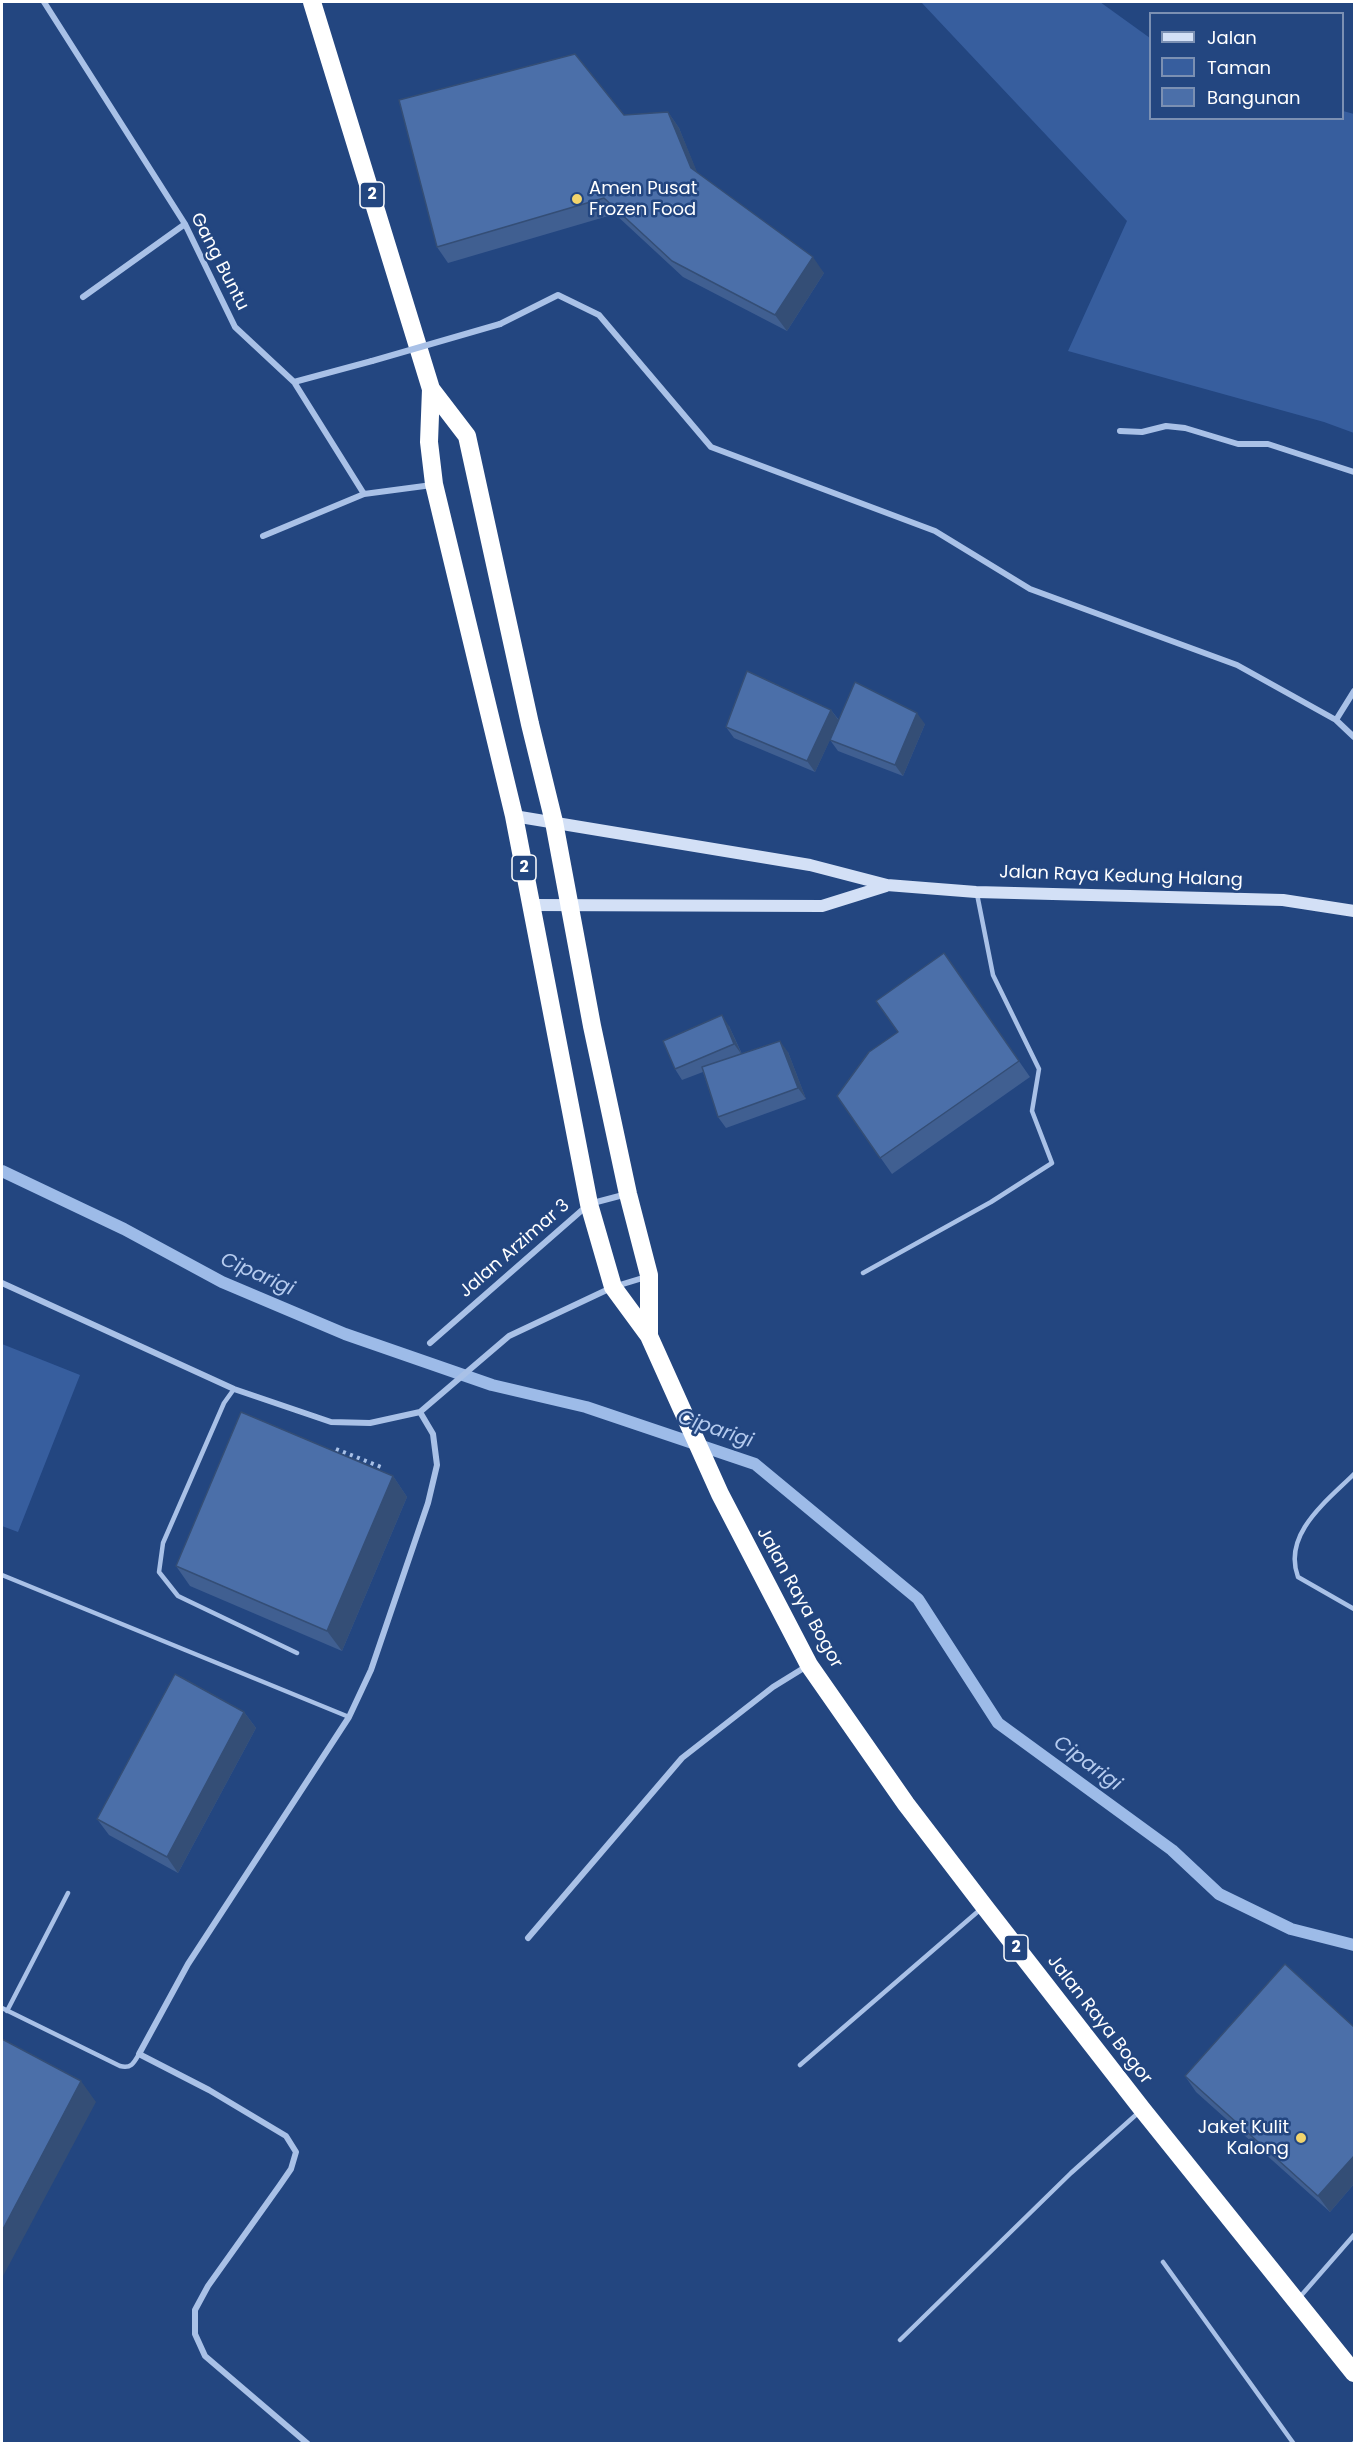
<!DOCTYPE html>
<style>
body{margin:0}
#map{position:relative;width:1356px;height:2445px;overflow:hidden;background:#234680;font-family:Poppins,sans-serif}
canvas{display:block}
.frame{position:absolute;inset:0;border:3px solid #fff;pointer-events:none}
.legend{position:absolute;left:1149px;top:12px;width:195px;height:108px;box-sizing:border-box;background:#234680;border:2px solid #7b90b3;margin:0;padding:8px 10px;list-style:none;font-size:18px;color:#fff}
.legend li{display:flex;align-items:center;gap:12px;height:30px}
.legend b{width:30px;border:2px solid #7b90b3}
</style>
<div id="map">
<canvas width="1356" height="2445"></canvas>
<div class="frame"></div>
<ul class="legend">
<li><b style="height:8px;background:#d3e0f6"></b>Jalan</li>
<li><b style="height:16px;background:#375e9e"></b>Taman</li>
<li><b style="height:16px;background:#4b6fa9"></b>Bangunan</li>
</ul>
</div>
<script>
const g = document.querySelector('canvas').getContext('2d');
g.lineJoin = 'round';
function fillPath(path, color) {
  g.fillStyle = color;
  g.fill(path, 'evenodd');
}
function stroke(path, color, width, dash) {
  g.strokeStyle = color;
  g.lineWidth = width;
  g.lineCap = dash ? 'butt' : 'round';
  g.setLineDash(dash || []);
  g.stroke(path);
}
function label(font, color, halo, rows, align = 'center') {
  g.font = font + ' Poppins,sans-serif';
  g.lineWidth = 5;
  g.setLineDash([]);
  g.textBaseline = 'middle';
  g.strokeStyle = halo;
  g.fillStyle = color;
  for (const [text, x, y, turn = 0] of rows) {
    g.save();
    g.translate(x, y);
    g.rotate((+turn || 0) * Math.PI / 180);
    g.textAlign = isNaN(turn) ? turn : align;
    if (halo) g.strokeText(text, 0, 0);
    g.fillText(text, 0, 0);
    g.restore();
  }
}
const green = new Path2D(`
 M921 2H1100L1150 38V118H1342L1343 111 1354 114V433L1324 422 1068 351 1127 221Z
 M2 1344 80 1375 18 1532 2 1526Z`);
const stream = new Path2D(`
 M2 1171 124 1229 222 1282 345 1334 492 1385 586 1407 755 1464 918 1599 998 1723 1172 1850 1219 1894 1291 1929 1354 1945`);
const path = new Path2D(`
 M336 1449 381 1467`);
const lane = new Path2D(`
 M863 1273 991 1202 1052 1163 1032 1111 1039 1069 993 975 977 894
 M234 1389 224 1403 163 1543 159 1572 178 1596 297 1653
 M1354 1474C1327 1501 1282 1534 1298 1577L1354 1609
 M2 1575 349 1717
 M2 2008 120 2066C131 2069 134 2063 139 2054
 M7 2011 68 1893
 M800 2065 982 1908
 M1163 2262 1294 2444
 M1299 2298 1354 2235
 M900 2340 1071 2173 1138 2113
 M1354 2444V2443`);
const street = new Path2D(`
 M44 2 185 224 235 327 294 382 364 494 432 485
 M83 297 185 224
 M500 324 558 295 599 315 711 447 935 531 1030 589 1237 665 1336 720 1354 737
 M294 382 372 361
 M1120 431 1142 432 1166 426 1185 428 1238 444H1268L1354 472
 M263 536 364 494
 M1336 720 1354 691
 M2 1283 234 1389 331 1422 370 1423 420 1412 509 1336 613 1287 646 1277
 M430 1343 589 1204 627 1194
 M528 1938 682 1758 773 1687 807 1666
 M308 2444 205 2356 195 2334V2310L208 2286 280 2185 291 2169 296 2152 286 2136 209 2090 139 2054 188 1964 349 1717 371 1670 428 1503 437 1465 433 1434 420 1412`);
const secondary = new Path2D(`
 M514 816 810 865 887 885 976 892 1283 900 1354 911
 M531 905 822 906 886 886`);
const highway = new Path2D(`
 M312 2 431 389 429 442 434 484 514 816 589 1204 613 1287 649 1336 720 1494 809 1665 906 1804 984 1906 1142 2109 1354 2373
 M431 389 467 436 530 724 554 822 592 1026 628 1194 649 1275V1336`);
const streetBridge = new Path2D(`
 M372 361 500 324`);
const wall = new Path2D(`
 M668 112 679 128 697 173 824 273 787 331 683 277 615 214 448 263 437 247Z
 M831 710 839 720 925 724 903 776 838 751 830 740 833 733 815 772 734 738 726 727Z
 M944 953 1030 1077 892 1174 837 1096 898 1032Z
 M729 1026 742 1054 788 1052 806 1099 726 1128 718 1117 703 1072 682 1080 675 1069Z
 M393 1476 407 1497 342 1651 190 1586 176 1566Z
 M244 1712 256 1728 178 1873 109 1835 97 1819Z
 M1354 2027V2184L1330 2212 1196 2092 1185 2076Z`);
const shadedWall = new Path2D(`
 M668 112 679 128 702 184 691 168Z
 M813 257 824 273 787 331 775 315Z
 M831 710 839 721 815 772 807 761Z
 M917 713 925 724 903 776 895 765Z
 M722 1015 729 1026 742 1055 734 1044Z
 M780 1041 788 1052 806 1099 798 1088Z
 M393 1476 407 1497 342 1651 327 1631Z
 M244 1712 256 1728 178 1873 167 1857Z
 M81 2081 96 2102 2 2278V2231Z
 M1354 2156V2184L1330 2212 1318 2196Z`);
const building = new Path2D(`
 M575 54 624 115 668 112 691 168 813 257 775 315 672 261 604 198 437 247 399 100Z
 M747 671 831 710 807 761 726 727Z
 M855 682 917 713 895 765 830 740Z
 M944 953 1019 1061 880 1158 837 1096 869 1052 898 1032 876 1001Z
 M722 1015 734 1044 675 1069 663 1041Z
 M780 1041 798 1088 718 1117 702 1067Z
 M241 1412 393 1476 327 1631 176 1566Z
 M175 1674 244 1712 167 1857 97 1819Z
 M1285 1964 1354 2027V2156L1318 2196 1185 2076Z
 M2 2039 81 2081 2 2231Z`);
const markers = [
 [577,199,6,"#f2d46c"],
 [1301,2138,6,"#f2d46c"]
];
const shields = [
 [372,195,24],
 [524,868,24],
 [1016,1948,24]
];
const shieldNames = [
 ["2",372,195],
 ["2",524,868],
 ["2",1016,1948]
];
const poiNames = [
 ["Amen Pusat",589,189],
 ["Frozen Food",589,210],
 ["Jaket Kulit",1289,2128,"right"],
 ["Kalong",1289,2149,"right"]
];
const streetNames = [
 ["Gang Buntu",219,262,63],
 ["Jalan Raya Kedung Halang",1121,877,2],
 ["Jalan Arzimar 3",515,1249,-41],
 ["Jalan Raya Bogor",799,1598,61],
 ["Jalan Raya Bogor",1099,2020,52]
];
const waterNames = [
 ["Ciparigi",257,1275,24],
 ["Ciparigi",715,1430,19],
 ["Ciparigi",1087,1764,36]
];
fillPath(green, '#375e9e');
stroke(stream, '#9dbbe8', 12);
stroke(path, '#a9c1e7', 4, [3, 4.5]);
stroke(lane, '#a9c1e7', 4.5);
stroke(street, '#a9c1e7', 6);
stroke(secondary, '#d3e0f6', 12);
stroke(highway, '#fff', 18);
stroke(streetBridge, '#a9c1e7', 6);
fillPath(wall, '#405f91');
fillPath(shadedWall, '#344e76');
fillPath(building, '#4b6fa9');
stroke(building, '#344e76', 1.5);
for (const [x, y, r, color] of markers) {
  const dot = new Path2D();
  dot.arc(x, y, r, 0, 2 * Math.PI);
  g.fillStyle = color;
  g.fill(dot);
  stroke(dot, '#234680', 2);
}
for (const [x, y, w] of shields) {
  const box = new Path2D();
  box.roundRect(x - w / 2, y - 13, w, 26, 4.5);
  g.fillStyle = '#234680';
  g.fill(box);
  stroke(box, '#fff', 1.5);
}
label('bold 16px', '#fff', null, shieldNames);
label('18px', '#fff', '#234680', poiNames, 'left');
label('18px', '#fff', '#234680', streetNames);
label('italic 20px', '#b5cbef', '#234680', waterNames);
</script>
